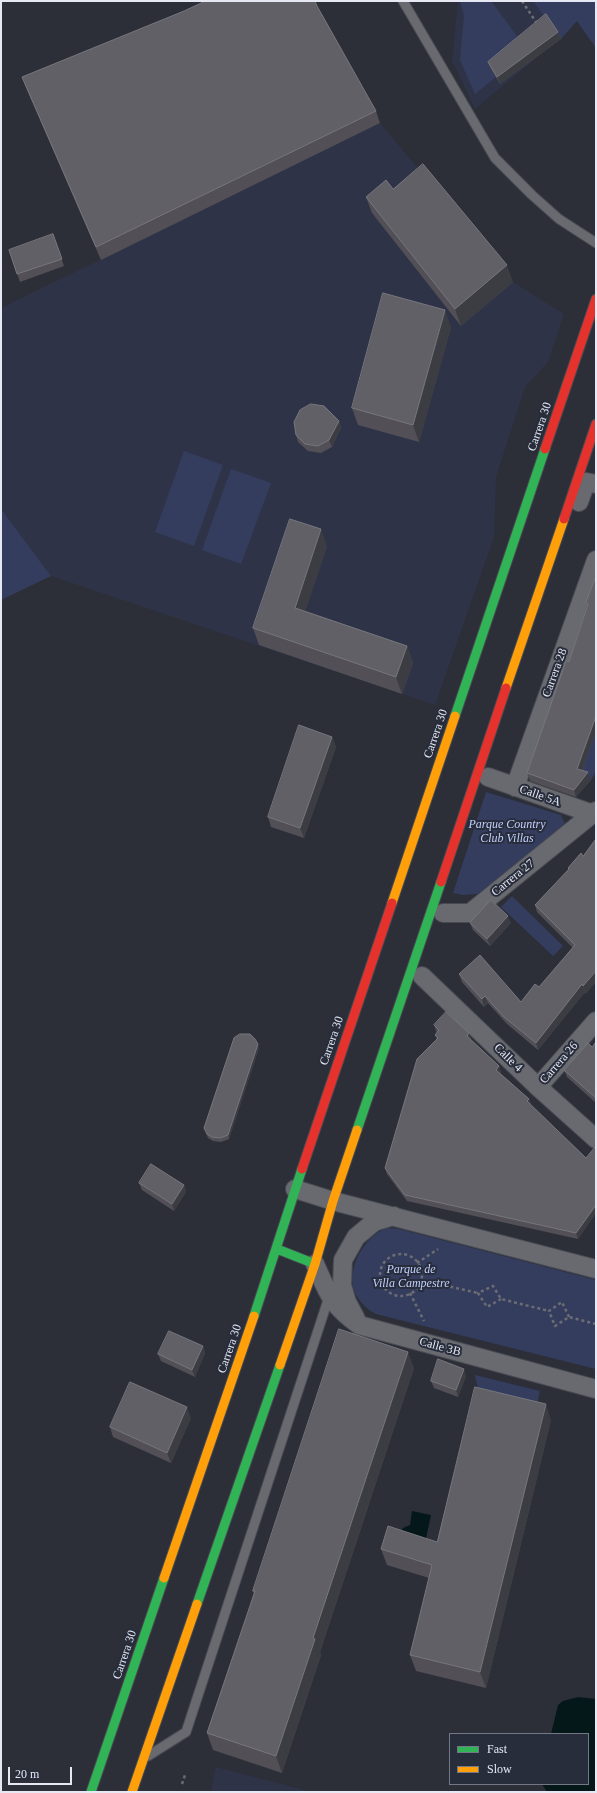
<!DOCTYPE html>
<style>
body{margin:0}
#map{position:relative;width:597px;height:1793px;overflow:hidden;background:#2c2f38;font-family:"Times New Roman",serif}
canvas{display:block}
.frame{position:absolute;inset:0;border:2px solid #e6e9f4;pointer-events:none}
.legend{position:absolute;left:449px;top:1733px;width:140px;height:52px;box-sizing:border-box;background:#282d3c;border:1px solid #747886;margin:0;padding:5px 7px;list-style:none;font-size:12px;color:#e6e9f4}
.legend li{display:flex;align-items:center;gap:8px;height:20px}
.legend b{width:20px;border:1px solid #747886}
.scale{position:absolute;left:8px;top:1767px;width:64px;height:18px;box-sizing:border-box;border:2px solid #e6e9f4;border-top:0;padding-left:5px;font-size:12px;line-height:14px;white-space:nowrap;color:#e6e9f4;-webkit-text-stroke:3px #282d3c;paint-order:stroke}
</style>
<div id="map">
<canvas width="597" height="1793"></canvas>
<div class="frame"></div>
<ul class="legend">
<li><b style="height:5px;background:#30b455"></b>Fast</li>
<li><b style="height:5px;background:#ff9f0a"></b>Slow</li>
</ul>
<div class="scale">20 m</div>
</div>
<script>
const g = document.querySelector('canvas').getContext('2d');
g.lineJoin = 'round';
function fillPath(path, color) {
  g.fillStyle = color;
  g.fill(path, 'evenodd');
}
function stroke(path, color, width, dash) {
  g.strokeStyle = color;
  g.lineWidth = width;
  g.lineCap = dash ? 'butt' : 'round';
  g.setLineDash(dash || []);
  g.stroke(path);
}
function label(font, color, halo, rows, align = 'center') {
  g.font = font + ' "Times New Roman",serif';
  g.lineWidth = 4;
  g.setLineDash([]);
  g.textBaseline = 'middle';
  g.strokeStyle = halo;
  g.fillStyle = color;
  for (const [text, x, y, turn = 0] of rows) {
    g.save();
    g.translate(x, y);
    g.rotate((+turn || 0) * Math.PI / 180);
    g.textAlign = isNaN(turn) ? turn : align;
    if (halo) g.strokeText(text, 0, 0);
    g.fillText(text, 0, 0);
    g.restore();
  }
}
const built = new Path2D(`
 M458 1H596V48L576 21 552 45 475 109 452 61Z
 M380 123 513 282 564 314 548 362 525 387 496 477 494 537 435 705 51 576 1 509V308Z
 M216 1767 312 1792H211Z`);
const green = new Path2D(`
 M460 1H491L522 43 491 69 496 77 475 94 460 60 464 16Z
 M533 1H596V48L577 21 561 39Z
 M184 451 223 465 194 546 155 532Z
 M231 469 271 483 241 564 202 550Z
 M1 509 51 576 1 600Z
 M596 731V771L591 780 536 762Z
 M486 792 561 815 565 824 564 829 477 894 463 895 453 893Z
 M512 896 563 946 553 956 501 907Z
 M388 1228 399 1229 596 1280V1369L376 1314C364 1308 353 1295 352 1281 352 1260 368 1233 388 1228Z
 M475 1375 540 1391 534 1416 481 1403Z`);
const water = new Path2D(`
 M412 1511 431 1515 425 1543 401 1531 403 1528 410 1525Z
 M578 1697 596 1699V1792H547L542 1784H588V1734H551L558 1705 563 1701Z`);
const path = new Path2D(`
 M522 1 538 25
 M380 1275a21 21 0 1 1 42 0a21 21 0 1 1-42 0Z
 M417 1263 438 1249
 M421 1280 478 1293
 M410 1293 424 1321
 M501 1299 487 1307 478 1293 493 1286 501 1299 549 1311
 M569 1317 562 1302 549 1311 555 1326 569 1317 596 1324
 M182 1784 185 1775`);
const lane = new Path2D(`
 M403 1 495 158 532 195 559 219 596 243
 M148 1756 186 1732 329 1297`);
const street = new Path2D(`
 M579 502 586 482 596 484
 M488 777 593 814
 M515 787 596 560
 M443 913H470L596 811
 M422 976 538 1087 596 1139
 M538 1087 596 1021
 M295 1189 333 1201 596 1269
 M315 1264C328 1293 331 1305 359 1325L596 1389
 M356 1319 347 1302 342 1285 343 1260 356 1237 374 1222 394 1216`);
const fast = new Path2D(`
 M455 716 545 449
 M357 1130 441 882
 M277 1249 315 1264
 M254 1316 302 1169
 M197 1604 280 1365
 M91 1792 164 1578`);
const slow = new Path2D(`
 M506 688 564 519
 M392 903 455 716
 M280 1365 315 1264 333 1201 357 1130
 M164 1578 254 1316
 M132 1792 197 1604`);
const jam = new Path2D(`
 M545 449 596 299
 M564 519 596 424
 M441 882 506 688
 M302 1169 392 903`);
const wall = new Path2D(`
 M317 6 376 111 380 123 101 260 27 90 22 77Z
 M558 32 561 39 500 84 491 69 488 62Z
 M393 189 513 282 461 326 372 213 366 197Z
 M53 234 64 266 20 282 9 250Z
 M451 327 419 442 358 425 352 408Z
 M339 421 341 428 332 447 321 453 308 451 298 442 296 435Z
 M327 546 305 611 407 646 413 663 402 694 259 645 253 628Z
 M596 576V731L582 771 588 772 591 780 576 797 530 781 527 773 569 662 587 605 586 603Z
 M332 737 336 747 304 838 271 827 268 817Z
 M581 853 586 994 585 992 538 1050 507 1024 488 1003 484 1007 462 982 459 974 521 1002 539 987 573 948 537 912 535 905 569 870 568 868Z
 M470 923H511L490 946 473 930Z
 M434 1025 469 1033 471 1039V1040L499 1066 501 1072 500 1073 529 1099 531 1104V1105L586 1158 596 1148V1213L578 1239 407 1201 387 1174 385 1168 437 1040 435 1035 437 1032 436 1031Z
 M596 1042V1103L567 1077 564 1070 592 1047Z
 M259 1048 229 1139 221 1142 213 1141 208 1138 204 1128Z
 M139 1183 184 1185 186 1192 174 1211 142 1190Z
 M203 1346 205 1353 195 1377 161 1361 158 1354Z
 M414 1368 320 1652 321 1655 282 1773 213 1750 207 1733 254 1594 253 1591Z
 M466 1376 458 1397 434 1388 431 1381Z
 M191 1418 171 1463 113 1437 110 1427Z
 M551 1420 486 1688 416 1671 410 1655 429 1578 387 1565 381 1549 437 1542Z`);
const shadedWall = new Path2D(`
 M558 32 561 39 500 84 497 77Z
 M507 265 513 282 461 326 455 309Z
 M445 310 451 327 419 442 413 425Z
 M339 421 341 428 332 447 329 440Z
 M321 529 327 546 301 624 295 608Z
 M407 646 413 663 402 694 396 677Z
 M596 716V731L580 776 577 769Z
 M332 737 336 747 304 838 300 828Z
 M588 772 591 780 576 797 574 790Z
 M508 916 511 923 490 946 487 939Z
 M596 971V982L586 994 583 986Z
 M582 984 585 992 538 1050 536 1043Z
 M485 996 488 1003 484 1007 482 999Z
 M469 1033 471 1039 469 1042 467 1036Z
 M258 1044 259 1048 229 1139 228 1135Z
 M499 1066 501 1072 498 1075 496 1070Z
 M529 1099 531 1104 529 1107 527 1101Z
 M184 1185 186 1192 174 1211 172 1204Z
 M596 1205V1213L578 1239 576 1233Z
 M203 1346 205 1353 195 1377 192 1370Z
 M408 1352 414 1368 320 1652 321 1655 282 1773 276 1756 313 1638Z
 M464 1369 466 1376 458 1397 456 1390Z
 M546 1404 551 1420 486 1688 480 1672Z
 M187 1407 191 1418 171 1463 167 1453Z`);
const building = new Path2D(`
 M206 1H315L317 6 376 111 96 247 22 77 184 11Z
 M546 14 558 32 497 77 488 62Z
 M423 164 507 265 455 309 366 197 386 180 393 189Z
 M53 234 62 259 17 274 9 250Z
 M383 293 445 310 413 425 352 408Z
 M311 404 324 406 339 421 329 440 318 446 305 444 296 435 294 422 300 410Z
 M290 519 321 529 295 608 407 646 396 677 253 628Z
 M596 576V716L577 769 588 772 574 790 527 773 566 661 569 662 588 604 586 603Z
 M299 725 332 737 300 828 268 817Z
 M596 839V971L583 986 582 984 536 1043 504 1017 485 996 482 999 459 974 480 955 521 1002 535 984 539 987 575 945 535 905 569 869 568 868 581 853 583 856Z
 M491 900 508 916 487 939 470 923Z
 M446 1012 469 1033 467 1036 499 1066 496 1070 529 1099 527 1101 586 1158 595 1147 596 1148V1205L576 1233 405 1195 385 1168 417 1059 438 1038 435 1035 439 1030 434 1025Z
 M240 1034H250L255 1039 258 1044 228 1135 220 1138 212 1137 207 1134 204 1128 234 1038Z
 M596 1042V1098L564 1070 588 1043 592 1047Z
 M151 1164 184 1185 172 1204 139 1183Z
 M339 1329 408 1352 313 1638 315 1639 276 1756 207 1733 255 1591H253Z
 M169 1331 203 1346 192 1370 158 1354Z
 M438 1359 464 1369 456 1390 431 1381Z
 M130 1382 187 1407 167 1453 110 1427Z
 M475 1387 546 1404 480 1672 410 1655 432 1565 381 1549 388 1526 437 1542Z`);
const streetNames = [
 ["Carrera 30",540,427,-71],
 ["Carrera 28",555,673,-70],
 ["Carrera 30",436,734,-71],
 ["Calle 5A",540,796,19],
 ["Carrera 27",513,878,-39],
 ["Carrera 30",332,1041,-71],
 ["Calle 4",508,1058,44],
 ["Carrera 26",559,1063,-49],
 ["Calle 3B",440,1347,15],
 ["Carrera 30",230,1349,-71],
 ["Carrera 30",125,1655,-71]
];
const parkNames = [
 ["Parque Country",507,825],
 ["Club Villas",507,839],
 ["Parque de",411,1270],
 ["Villa Campestre",411,1284]
];
fillPath(built, '#2e3347');
fillPath(green, '#353d5e');
fillPath(water, '#04181a');
stroke(lane, '#484a52', 11);
stroke(street, '#484a52', 20);
stroke(fast, '#484a52', 11);
stroke(slow, '#484a52', 11);
stroke(jam, '#484a52', 11);
stroke(path, '#6b6d73', 2.5, [3, 3]);
stroke(lane, '#686a70', 9);
stroke(street, '#686a70', 18);
stroke(fast, '#30b455', 9);
stroke(slow, '#ff9f0a', 9);
stroke(jam, '#e5322d', 9);
fillPath(wall, '#525056');
fillPath(shadedWall, '#3c3c43');
fillPath(building, '#626067');
stroke(building, '#77767d', 1);
label('12px', '#e6e9f4', '#282d3c', streetNames);
label('italic 12px', '#c2d0fd', '#282d3c', parkNames);
</script>
